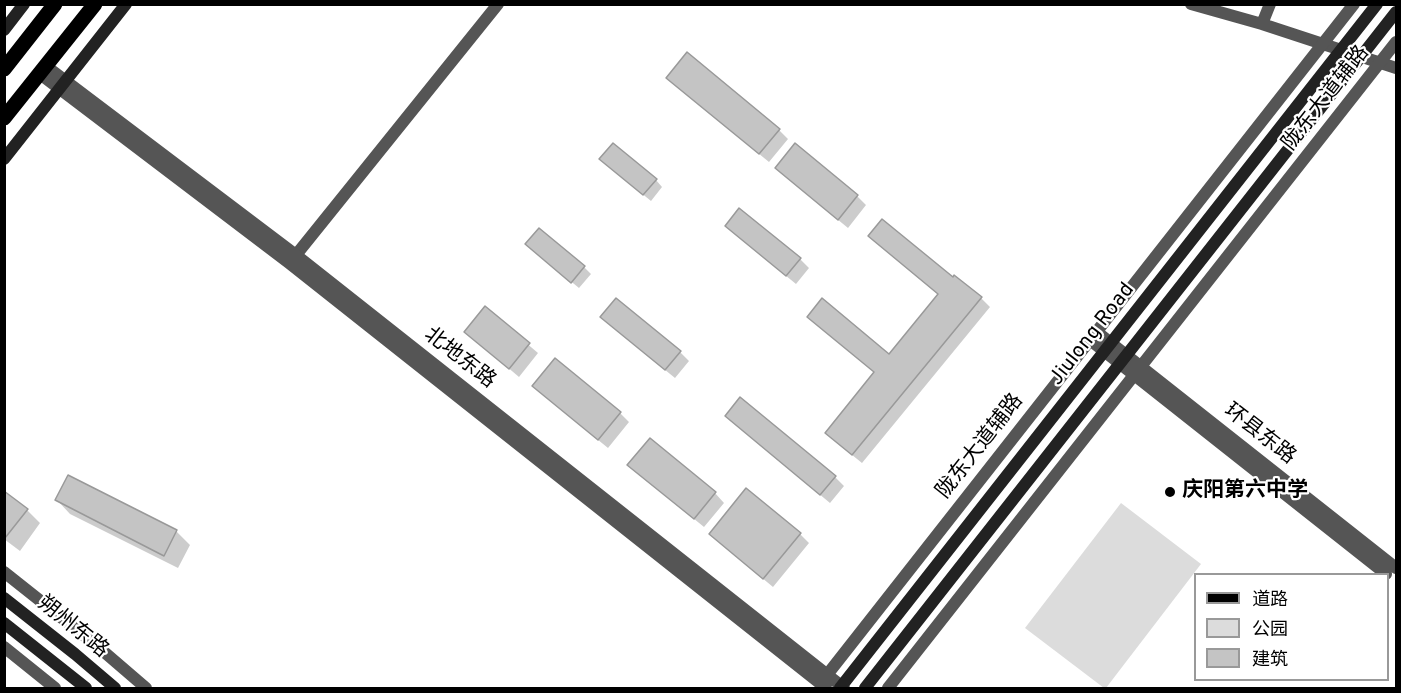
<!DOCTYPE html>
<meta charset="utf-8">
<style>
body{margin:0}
#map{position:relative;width:1401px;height:693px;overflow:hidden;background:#fff;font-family:Overpass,"Noto Sans SC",sans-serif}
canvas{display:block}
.frame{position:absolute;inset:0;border:6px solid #000;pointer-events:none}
.legend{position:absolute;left:1194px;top:573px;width:195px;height:108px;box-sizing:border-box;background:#fff;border:2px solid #999;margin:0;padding:8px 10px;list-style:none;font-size:18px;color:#000}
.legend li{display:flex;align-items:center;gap:12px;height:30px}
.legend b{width:30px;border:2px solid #999}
</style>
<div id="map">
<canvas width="1401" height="693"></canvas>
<div class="frame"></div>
<ul class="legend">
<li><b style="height:8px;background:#000"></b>道路</li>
<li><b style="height:16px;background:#dcdcdc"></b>公园</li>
<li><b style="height:16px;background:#c4c4c4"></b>建筑</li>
</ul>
</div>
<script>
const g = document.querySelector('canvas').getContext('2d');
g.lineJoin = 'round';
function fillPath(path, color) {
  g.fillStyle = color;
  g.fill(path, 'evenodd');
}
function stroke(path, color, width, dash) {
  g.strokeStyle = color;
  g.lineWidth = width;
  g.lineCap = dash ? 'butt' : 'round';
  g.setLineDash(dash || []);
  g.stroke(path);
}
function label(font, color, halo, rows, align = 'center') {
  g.font = font + ' Overpass,"Noto Sans SC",sans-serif';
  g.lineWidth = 4.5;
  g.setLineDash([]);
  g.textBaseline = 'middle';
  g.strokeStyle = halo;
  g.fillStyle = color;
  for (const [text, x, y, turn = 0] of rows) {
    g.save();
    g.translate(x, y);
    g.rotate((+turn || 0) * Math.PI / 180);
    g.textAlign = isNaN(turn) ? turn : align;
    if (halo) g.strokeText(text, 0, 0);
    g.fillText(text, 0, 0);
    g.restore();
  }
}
const green = new Path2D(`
 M1121 503 1201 564 1106 688H1104L1025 628Z`);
const shadow = new Path2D(`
 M677 87 779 130 788 139 769 162Z
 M796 145 857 196 866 205 848 228 786 177Z
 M608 166 656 180 662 187 651 201Z
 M740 210 800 259 809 268 796 284 736 235Z
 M870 236 953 279 981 298 990 307 862 463 836 442 889 356 939 295 879 245Z
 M534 251 584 267 591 274 579 288Z
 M485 308 538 353 519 377 466 332Z
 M611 326 680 352 689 361 675 378Z
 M555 360 620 413 629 422 608 448 543 395 534 386Z
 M727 416 835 477 844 486 830 503 736 425Z
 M650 440 715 493 724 503 704 527 639 474 629 465Z
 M4 493 27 510 40 523 20 551 4 539Z
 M57 500 176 531 190 545 178 568 70 514Z
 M800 534 809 543 773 587 720 543Z`);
const building = new Path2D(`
 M687 52 780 129 759 154 666 78Z
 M613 143 657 179 643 195 599 159Z
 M795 143 858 195 838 220 775 168Z
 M739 208 801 258 786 276 725 226Z
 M882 219 953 277 954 275 982 297 852 455 825 433 874 372 807 317 822 298 889 354 938 294 868 236Z
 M539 228 585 266 571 283 525 244Z
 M616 298 681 351 665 370 600 317Z
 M485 306 530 343 509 369 464 332Z
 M555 358 621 412 598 440 532 386Z
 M740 397 836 476 820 495 725 416Z
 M650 438 716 492 694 519 627 465Z
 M68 475 177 530 164 556 55 500Z
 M746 488 801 533 763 579 709 534Z
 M4 491 28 509 5 538H4Z`);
const minor = new Path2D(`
 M1191 4 1262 24 1396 68
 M1262 24 1270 4
 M296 255 498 4`);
const tertiary = new Path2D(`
 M46 66 296 255 844 688
 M40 74 289 263 826 688
 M1097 332 1396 568
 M1090 340 1386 574
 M4 572 96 645 146 688
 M4 647 55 688
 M823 680 1354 4
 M888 688 1396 42`);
const secondary = new Path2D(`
 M4 30 24 4
 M4 159 126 4
 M4 598 75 654 115 688
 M4 623 86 688
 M840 688 1377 4
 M865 688 1396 12`);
const primary = new Path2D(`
 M4 69 55 4
 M4 118 95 4`);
const markers = [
 [1170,492,6,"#000"]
];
const streetNames = [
 ["陇东大道辅路",1327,99,-52],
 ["Jiulong Road",1093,335,-52],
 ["北地东路",459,359,38],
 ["环县东路",1259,435,38],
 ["陇东大道辅路",981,447,-52],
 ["朔州东路",72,628,39]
];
const poiNames = [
 ["庆阳第六中学",1182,492]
];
fillPath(green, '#dcdcdc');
fillPath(shadow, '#0003');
fillPath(building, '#c4c4c4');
stroke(building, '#999', 1.5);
stroke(minor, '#555', 12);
stroke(tertiary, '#555', 12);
stroke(secondary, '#222', 12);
stroke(primary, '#000', 15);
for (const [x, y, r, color] of markers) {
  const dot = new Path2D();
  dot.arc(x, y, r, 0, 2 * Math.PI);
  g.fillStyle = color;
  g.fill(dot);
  stroke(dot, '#fff', 2);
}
label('21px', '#000', '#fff', streetNames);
label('bold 21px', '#000', '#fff', poiNames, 'left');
</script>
